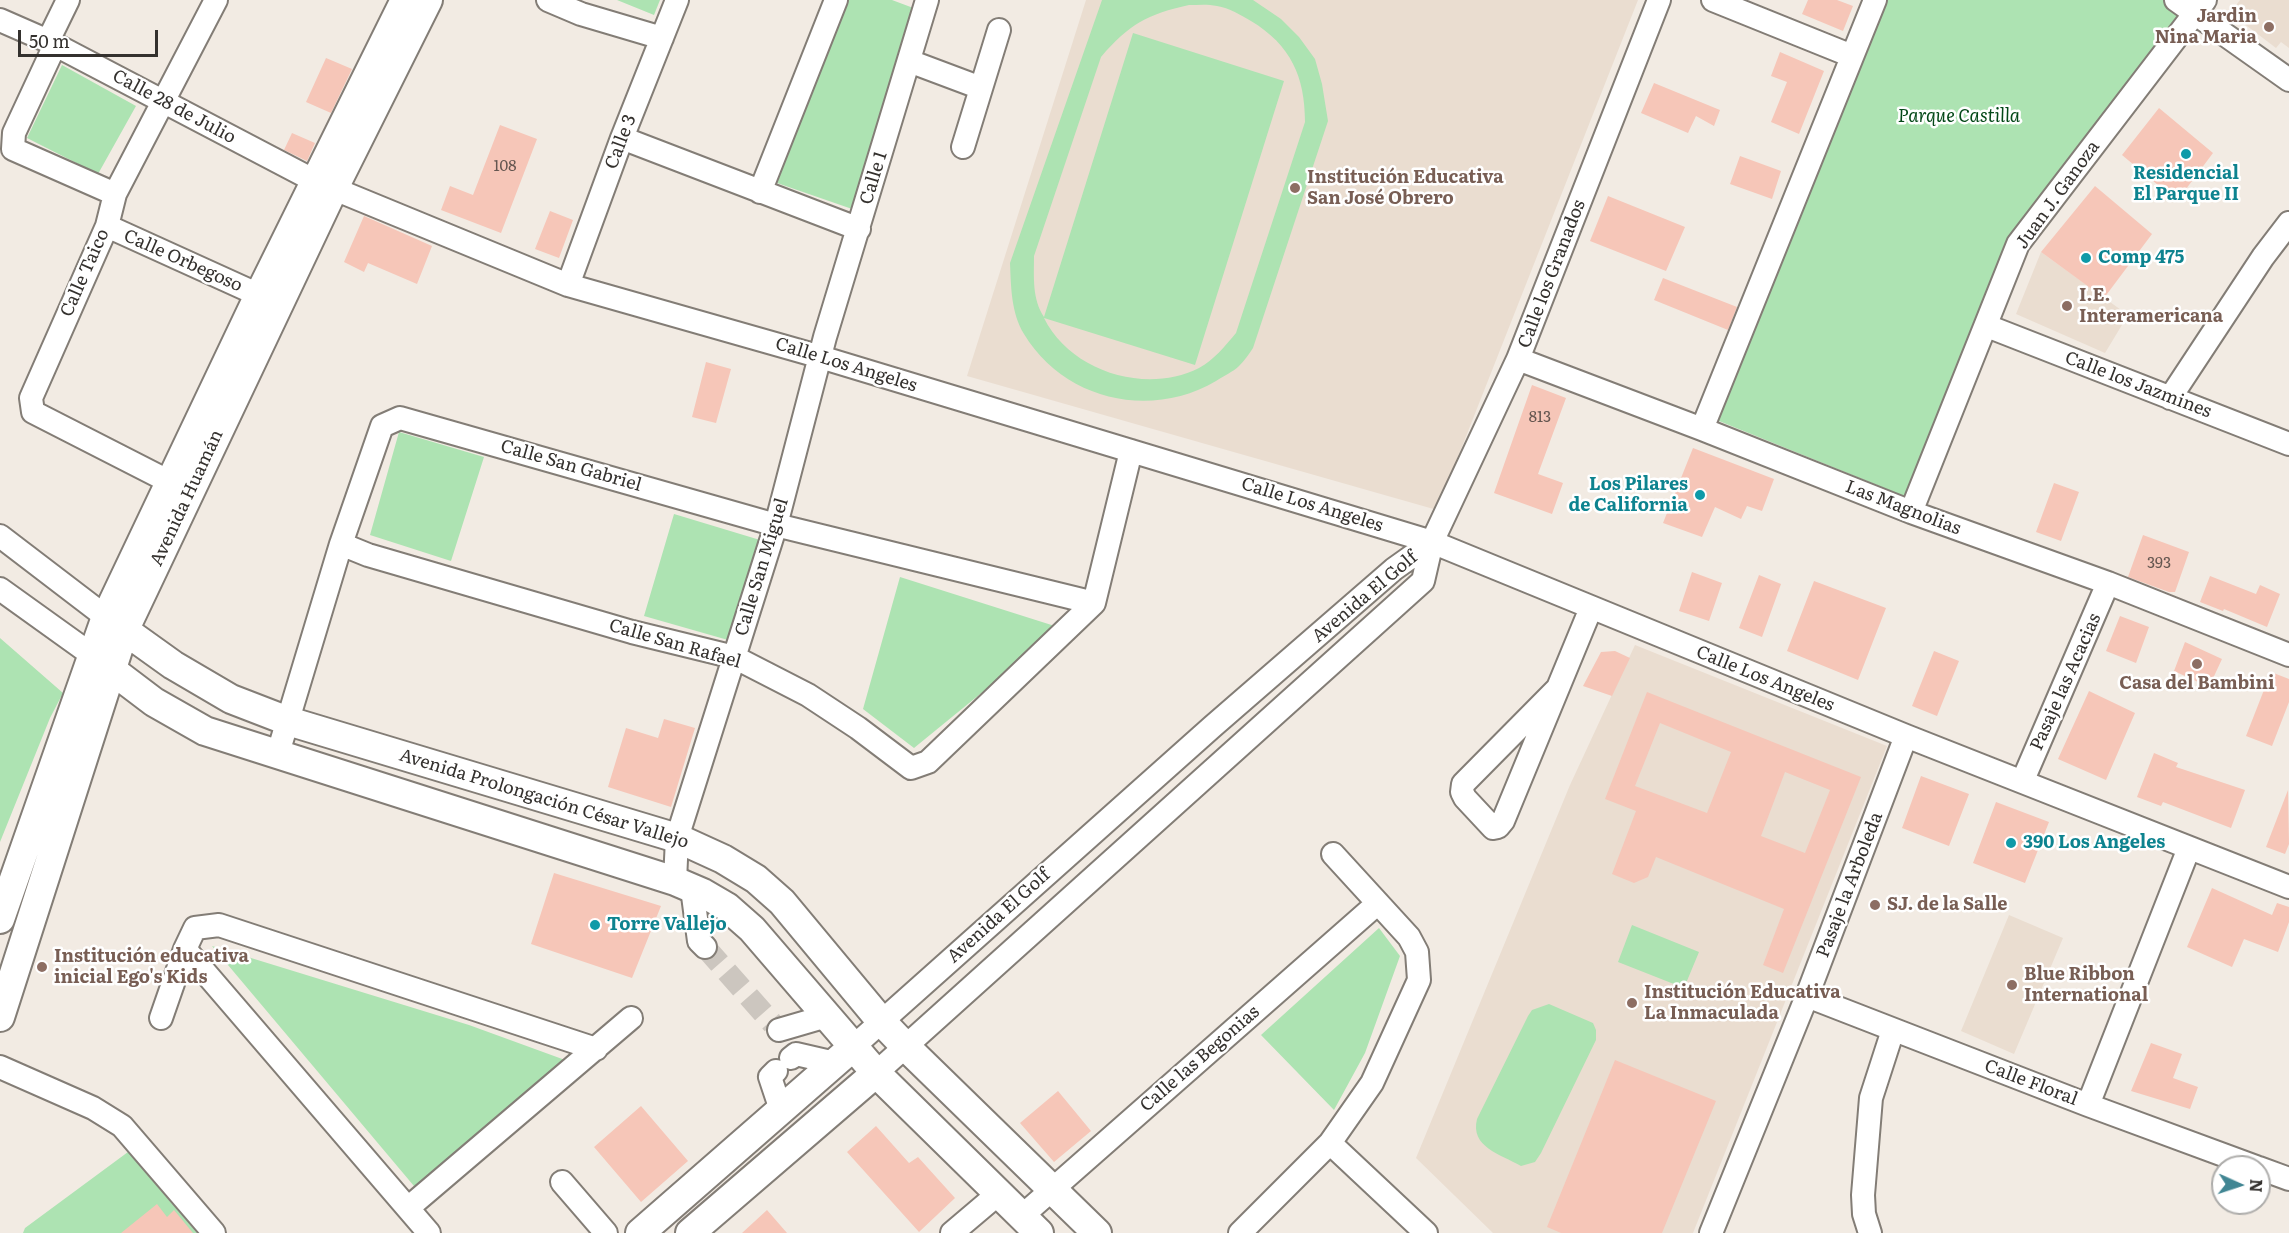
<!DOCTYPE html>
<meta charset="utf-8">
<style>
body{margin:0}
#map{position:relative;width:2289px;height:1233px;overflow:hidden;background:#f2ebe3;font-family:Literata,serif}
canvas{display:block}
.north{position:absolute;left:2211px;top:1155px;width:60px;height:60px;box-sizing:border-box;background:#fff;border:2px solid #aeadab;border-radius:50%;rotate:93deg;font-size:16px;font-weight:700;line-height:24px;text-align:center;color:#34312e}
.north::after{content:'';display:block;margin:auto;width:21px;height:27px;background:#418693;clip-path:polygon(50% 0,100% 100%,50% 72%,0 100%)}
.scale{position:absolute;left:18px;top:30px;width:140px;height:27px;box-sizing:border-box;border:3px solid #34312e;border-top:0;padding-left:8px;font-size:18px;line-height:21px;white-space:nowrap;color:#34312e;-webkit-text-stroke:4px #fff;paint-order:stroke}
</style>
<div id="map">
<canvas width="2289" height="1233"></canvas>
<div class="north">N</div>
<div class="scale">50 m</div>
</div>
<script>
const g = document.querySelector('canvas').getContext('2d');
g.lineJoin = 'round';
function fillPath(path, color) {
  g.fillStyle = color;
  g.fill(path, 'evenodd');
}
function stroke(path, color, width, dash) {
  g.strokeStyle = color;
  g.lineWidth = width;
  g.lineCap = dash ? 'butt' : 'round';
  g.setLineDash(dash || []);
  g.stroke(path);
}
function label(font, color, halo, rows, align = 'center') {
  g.font = font + ' Literata,serif';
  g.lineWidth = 5;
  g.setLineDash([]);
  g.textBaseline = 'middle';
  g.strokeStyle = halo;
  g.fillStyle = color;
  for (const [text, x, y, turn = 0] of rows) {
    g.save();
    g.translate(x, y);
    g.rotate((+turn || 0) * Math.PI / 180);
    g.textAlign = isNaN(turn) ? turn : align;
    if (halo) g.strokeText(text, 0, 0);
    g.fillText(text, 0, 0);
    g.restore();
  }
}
const built = new Path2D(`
 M1086 0H1638L1437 510 967 376Z
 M2240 0H2289V48L2281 42 2276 48 2230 13Z
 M2041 252 2128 315 2105 353 2016 314Z
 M1635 645 1887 746 1693 1233H1493L1416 1158 1570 785Z
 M2009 915 2063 938 2014 1054 1961 1031Z`);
const green = new Path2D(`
 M617 0H660L654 15Z
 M848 0H892L916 9 855 210 777 183Z
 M1102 0H1253L1281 19 1299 37 1315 59 1322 84 1328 121 1253 348C1249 354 1244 361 1239 366 1233 372 1223 376 1216 381 1150 420 1064 400 1024 334 1011 313 1011 286 1010 263ZM1189 5C1198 5 1208 4 1217 6 1229 8 1241 15 1251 21 1291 45 1305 77 1305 122L1236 333C1225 346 1214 360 1199 368 1145 395 1070 371 1044 318L1195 365 1284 81 1133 33 1044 317C1032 299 1034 277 1034 256L1101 57C1129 24 1148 14 1189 5Z
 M1883 0H2164L2182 13 2008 242 1904 496 1714 419Z
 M62 65 136 106 98 174 27 138Z
 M399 432 484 457 451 561 370 535Z
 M674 514 760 540 728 640 644 616Z
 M900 577 1061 628 914 748 863 709Z
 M0 638 63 693 50 718 0 842Z
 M1632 925 1699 952 1684 988 1618 962Z
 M1379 928 1400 956 1365 1053 1334 1110 1261 1035Z
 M212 946 469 1025 565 1060 419 1192Z
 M1549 1004 1593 1023 1596 1030V1040L1541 1153 1535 1162 1521 1166C1500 1154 1470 1147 1477 1119L1528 1016 1532 1010Z
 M128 1152 197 1233H23L25 1228Z`);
const building = new Path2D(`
 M1808 0H1837L1853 6 1843 31 1802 14Z
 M1780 52 1824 71 1799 134 1771 122 1787 82 1771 76Z
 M326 58 352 69 331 113 306 102Z
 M1654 83 1720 110 1714 126 1696 116 1688 133 1641 113Z
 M2159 108 2213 153 2177 201 2122 155Z
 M500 125 537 139 501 233 441 210 450 186 473 195Z
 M292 133 315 143 307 161 284 150Z
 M1740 156 1781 171 1772 199 1730 184Z
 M2095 186 2152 234 2104 298 2041 252Z
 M1608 196 1685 227 1666 271 1590 241Z
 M550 211 573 220 559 258 535 249Z
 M364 216 432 246 417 284 368 263 364 272 344 262Z
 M1663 278 1737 307 1728 330 1654 300Z
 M706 362 731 369 716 423 692 417Z
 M1532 385 1566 398 1538 474 1563 483 1552 514 1494 493Z
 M1693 448 1774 479 1762 511 1747 506 1741 519 1715 507 1702 537 1663 523Z
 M2054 483 2079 492 2061 541 2036 532Z
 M2143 535 2189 552 2175 592H2169L2128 577Z
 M1692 572 1722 583 1709 621 1679 611Z
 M1759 575 1781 584 1762 637 1739 628Z
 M2210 576 2256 594 2260 585 2280 594 2267 627 2224 609 2223 611 2200 602Z
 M1814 581 1886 608 1858 680 1787 651Z
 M2120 616 2149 627 2136 663 2106 651Z
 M2185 642 2222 659 2209 687 2174 671Z
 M1615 651 1630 658 1612 696 1583 686 1601 652Z
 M1934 651 1959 661 1937 716 1912 706Z
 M2271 672 2289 679V702L2272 746 2246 736Z
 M2089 691 2135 713 2106 780 2058 759Z
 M1647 692 1861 777 1783 973 1763 965 1784 909 1656 857 1648 877 1634 883 1612 874 1636 811 1605 799ZM1660 723 1731 752 1707 813 1635 786ZM1785 772 1830 790 1805 853 1761 836Z
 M664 719 695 728 671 807 608 787 626 728 658 738Z
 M2154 753 2178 763 2176 767 2245 790 2231 828 2163 802 2161 806 2137 797Z
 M1921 776 1969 794 1949 846 1902 828Z
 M2288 790 2289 844 2285 854 2266 847Z
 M1996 802 2049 822 2025 883 1973 863Z
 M554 873 661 906 632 978 531 944Z
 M2212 888 2272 915 2277 903 2289 907V922L2278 952 2244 939 2232 967 2187 947Z
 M2151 1043 2182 1054 2173 1078 2198 1087 2190 1109 2131 1091Z
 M1615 1060 1716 1101 1662 1233H1561L1547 1227Z
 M1058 1091 1091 1131 1054 1162 1020 1123Z
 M641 1106 688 1161 641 1202 594 1147Z
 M876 1126 909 1163 918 1157 955 1198 919 1232 847 1152Z
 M157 1204 167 1217 174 1210 193 1233H121Z
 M767 1210 787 1233H742Z`);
const minorTunnel = new Path2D(`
 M705 947 773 1024`);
const minor = new Path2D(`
 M548 0 581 14 662 38
 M1713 0 1852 56
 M2176 0 2289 80
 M0 20 48 41 315 181 568 285 807 353 1432 542 1906 736 2289 887
 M48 41 68 0
 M55 45 14 133 13 149 115 194
 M909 61 981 88
 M622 138 859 229
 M963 147 999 30
 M760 192 836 0
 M107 226 259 295
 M568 285 622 138 677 0
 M1987 326 2289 444
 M1518 359 1702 429 1911 512 2108 583 2289 655
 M2170 398 2263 257 2289 223
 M1702 429 1875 0
 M170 482 33 412 31 398 107 226 115 194 216 0
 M1911 512 2018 244 2205 0
 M0 536 106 617
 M341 544 368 555 632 632 734 657 808 695 858 728 911 768 928 762 1094 603 1131 451
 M0 589 92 655
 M1558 688 1463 784 1462 792 1465 798 1493 828 1498 827 1503 821 1591 608
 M278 753 341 544 382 426 400 418 776 525 1094 603
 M2023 780 2108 583
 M675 881 677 838 776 525 825 337 927 0
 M692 888 699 941 705 947
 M185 949 429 1233
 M1807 996 2088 1105 2256 1167
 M161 1018 185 949 195 928 219 925 596 1049
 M779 1030 827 1016
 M853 1047 1212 727 1394 569 1432 542
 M791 1058 796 1054 835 1063
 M0 1067 93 1108 122 1126 214 1233
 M776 1071 770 1077 781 1110
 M876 1073 1423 581 1432 542 1518 359 1659 0
 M2088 1105 2189 848
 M1330 1143 1426 1233
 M2259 1168 2289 1179
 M562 1182 606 1233
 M408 1208 631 1018
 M1022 1216 1378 903
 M952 1233 998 1194
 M1240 1233 1330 1143 1372 1083 1419 980 1417 952 1409 937 1333 854
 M1711 1233 1807 996 1906 736
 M1870 1233 1864 1214 1863 1195 1871 1098 1893 1030`);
const major = new Path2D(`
 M106 617 173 665 231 699 288 721 677 838 723 859 756 879 782 902 881 1021 905 1046 1097 1233
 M92 655 154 702 205 731 675 881 703 893 727 907 752 929 876 1073 1039 1233
 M0 919 106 617 259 295 405 0
 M0 1017 124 631 334 188 428 0
 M640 1233 853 1047
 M690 1233 876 1073`);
const markers = [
 [2269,27,6,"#8d6e63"],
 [2186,154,6,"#0f9aa8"],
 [1295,188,6,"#8d6e63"],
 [2086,258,6,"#0f9aa8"],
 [2067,306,6,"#8d6e63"],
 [1700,495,6,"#0f9aa8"],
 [2197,664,6,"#8d6e63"],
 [2011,843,6,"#0f9aa8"],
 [1875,905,6,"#8d6e63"],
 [595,925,6,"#0f9aa8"],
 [42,967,6,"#8d6e63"],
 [2012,985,6,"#8d6e63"],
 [1632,1003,6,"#8d6e63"]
];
const numberNames = [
 ["108",505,167],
 ["813",1540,418],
 ["393",2159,564]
];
const educationNames = [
 ["Jardin",2257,17,"right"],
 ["Nina Maria",2257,38,"right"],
 ["Institución Educativa",1307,178],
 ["San José Obrero",1307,199],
 ["I.E.",2079,296],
 ["Interamericana",2079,317],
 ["Casa del Bambini",2197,684,"center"],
 ["SJ. de la Salle",1887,905],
 ["Institución educativa",54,957],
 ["inicial Ego's Kids",54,978],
 ["Blue Ribbon",2024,975],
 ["International",2024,996],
 ["Institución Educativa",1644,993],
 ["La Inmaculada",1644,1014]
];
const streetNames = [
 ["Calle 28 de Julio",174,107,28],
 ["Calle 3",621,142,-69],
 ["Calle 1",874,178,-73],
 ["Juan J. Ganoza",2058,195,-54],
 ["Calle Orbegoso",183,261,24],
 ["Calle Taico",85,273,-66],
 ["Calle los Granados",1552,274,-69],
 ["Calle Los Angeles",846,365,17],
 ["Calle los Jazmines",2138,385,21],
 ["Calle San Gabriel",571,466,16],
 ["Avenida Huamán",187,498,-65],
 ["Calle Los Angeles",1312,505,17],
 ["Las Magnolias",1903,508,21],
 ["Calle San Miguel",762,567,-73],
 ["Avenida El Golf",1365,597,-40],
 ["Calle San Rafael",675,644,16],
 ["Calle Los Angeles",1765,679,22],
 ["Pasaje las Acacias",2066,682,-66],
 ["Avenida Prolongación César Vallejo",544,799,17],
 ["Pasaje la Arboleda",1850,885,-69],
 ["Avenida El Golf",999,916,-42],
 ["Calle las Begonias",1200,1059,-41],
 ["Calle Floral",2031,1083,21]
];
const parkNames = [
 ["Parque Castilla",1959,117]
];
const cultureNames = [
 ["Residencial",2186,174,"center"],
 ["El Parque II",2186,195,"center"],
 ["Comp 475",2098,258],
 ["Los Pilares",1688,485,"right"],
 ["de California",1688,506,"right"],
 ["390 Los Angeles",2023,843],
 ["Torre Vallejo",607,925]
];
fillPath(built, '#eaddd0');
fillPath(green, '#ade3b2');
fillPath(building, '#f6c6b8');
stroke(minorTunnel, '#ccc6bf', 22, [22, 11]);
stroke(minor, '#837d76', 26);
stroke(major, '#837d76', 32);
stroke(minor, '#fff', 22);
stroke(major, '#fff', 28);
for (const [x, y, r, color] of markers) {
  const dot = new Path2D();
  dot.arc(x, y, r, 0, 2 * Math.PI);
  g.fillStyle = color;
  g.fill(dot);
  stroke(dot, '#fff', 2);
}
label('15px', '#645650', null, numberNames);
label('bold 18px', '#785e54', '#fff', educationNames, 'left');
label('18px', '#34312e', '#fff', streetNames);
label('italic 18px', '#044918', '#fff', parkNames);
label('bold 18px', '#0d838f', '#fff', cultureNames, 'left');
</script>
